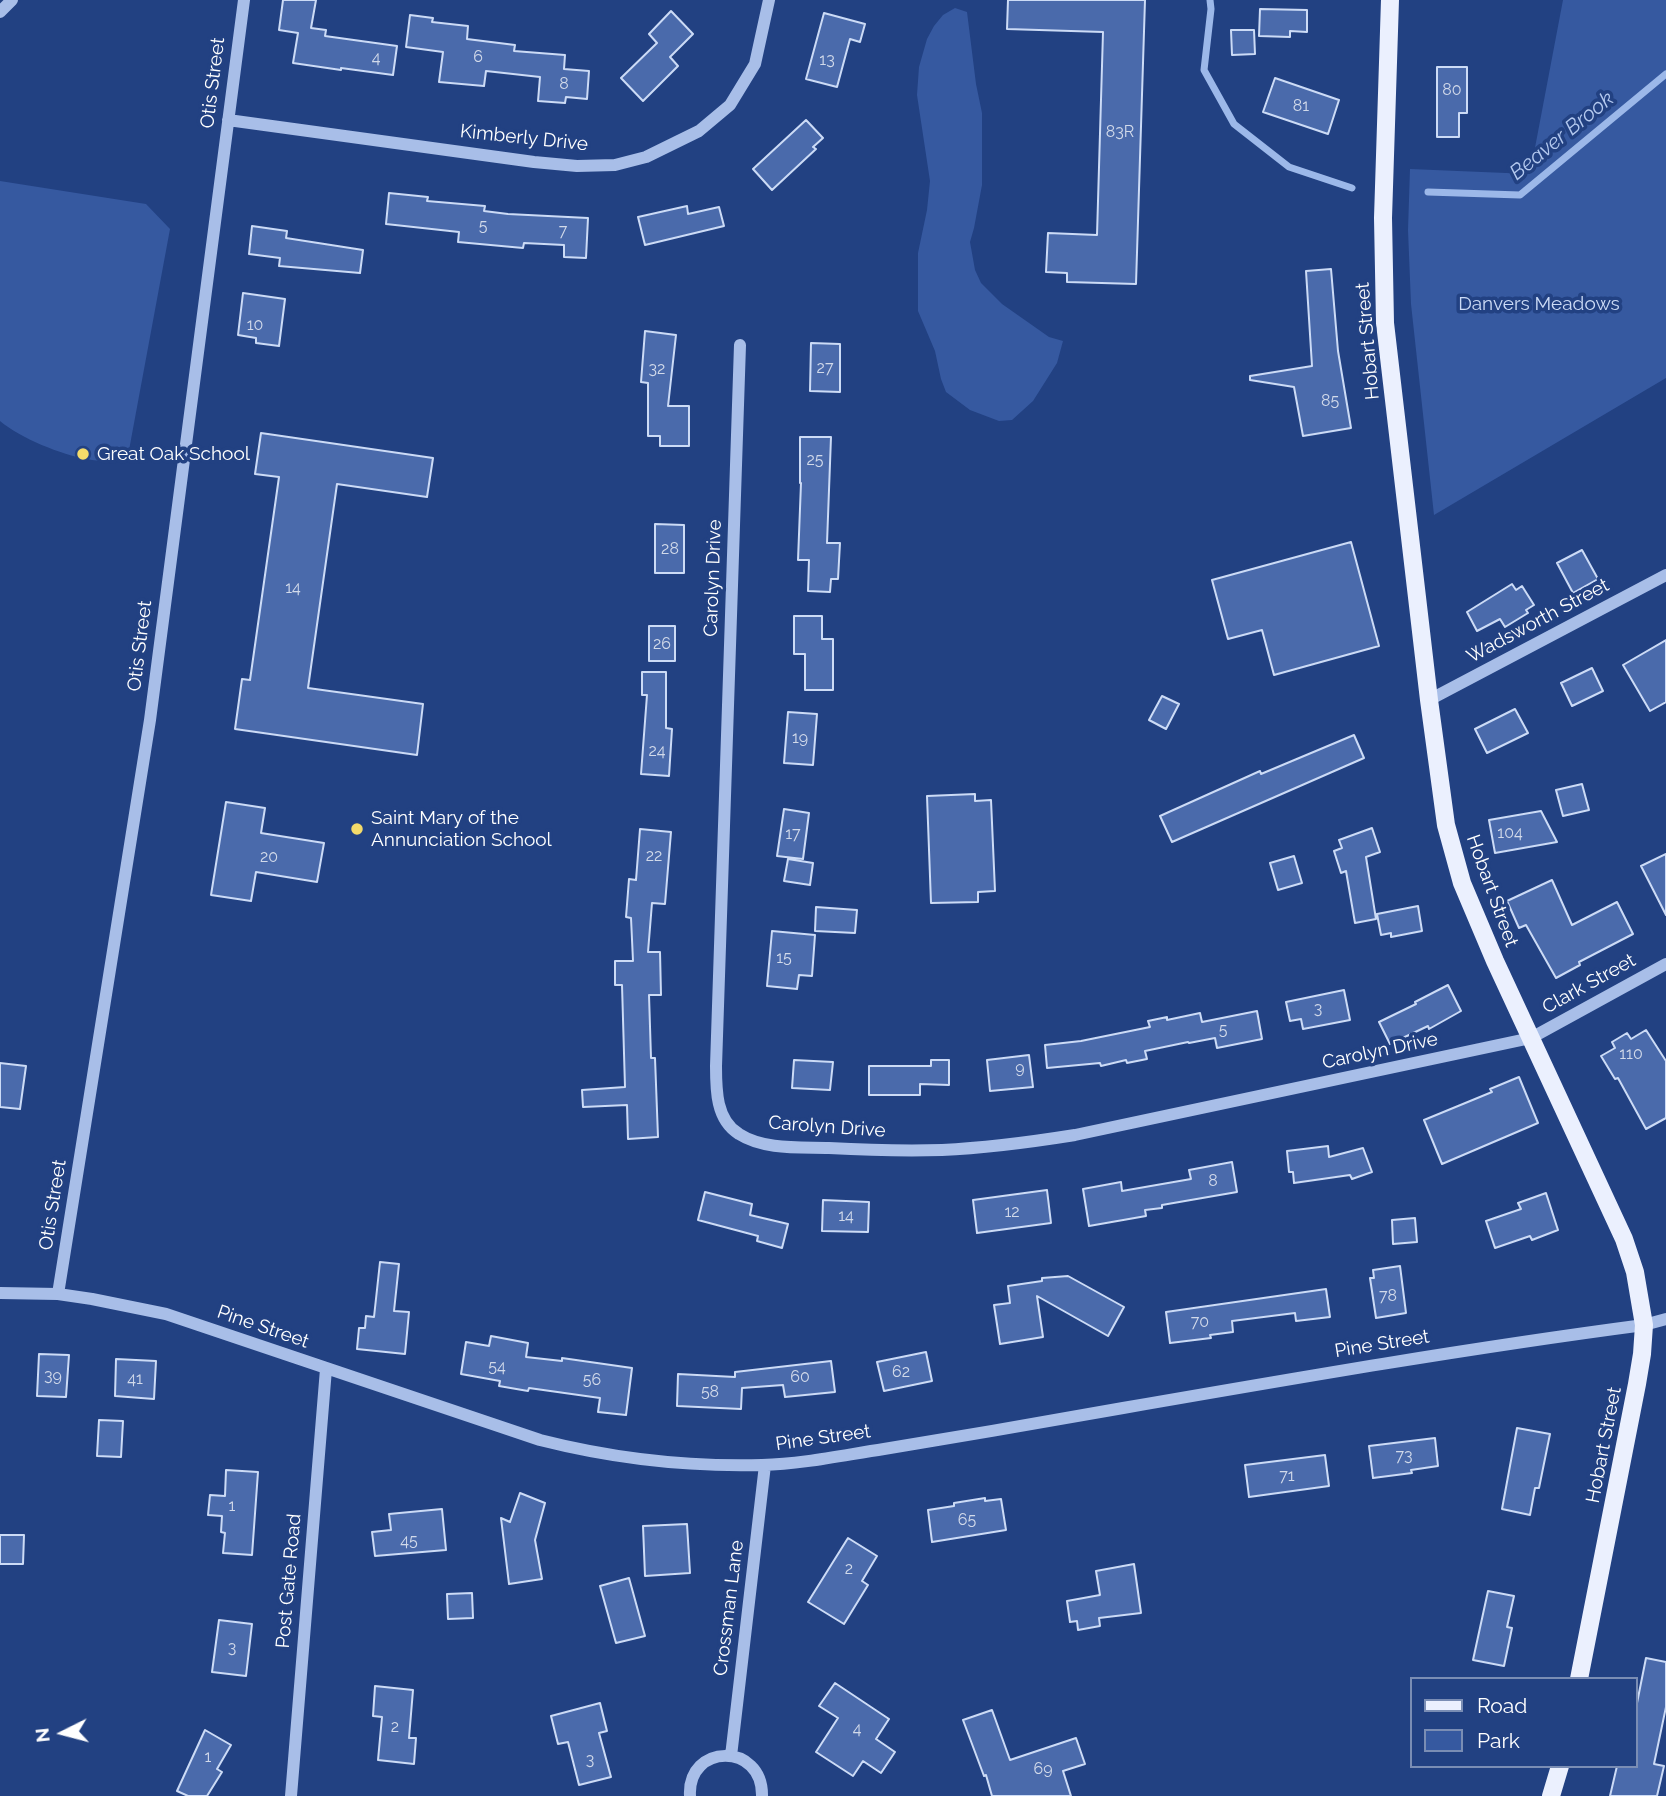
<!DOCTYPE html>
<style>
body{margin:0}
#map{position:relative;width:1666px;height:1796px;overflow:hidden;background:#224182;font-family:Raleway,sans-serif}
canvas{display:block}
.legend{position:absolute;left:1410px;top:1677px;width:228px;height:91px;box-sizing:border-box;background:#224182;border:2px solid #7a8db4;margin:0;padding:9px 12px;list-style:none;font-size:21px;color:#fff}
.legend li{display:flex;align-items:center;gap:14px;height:35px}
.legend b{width:35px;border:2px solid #7a8db4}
.north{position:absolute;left:28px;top:1698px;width:70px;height:70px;-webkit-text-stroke:5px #224182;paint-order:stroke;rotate:264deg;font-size:19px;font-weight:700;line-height:28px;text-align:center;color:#fff}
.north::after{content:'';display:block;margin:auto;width:24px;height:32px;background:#fff;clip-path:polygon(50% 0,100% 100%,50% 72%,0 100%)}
</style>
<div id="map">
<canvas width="1666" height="1796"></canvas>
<ul class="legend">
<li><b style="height:9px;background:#ebf0fe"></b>Road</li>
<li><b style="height:19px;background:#3659a0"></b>Park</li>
</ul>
<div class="north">N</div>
</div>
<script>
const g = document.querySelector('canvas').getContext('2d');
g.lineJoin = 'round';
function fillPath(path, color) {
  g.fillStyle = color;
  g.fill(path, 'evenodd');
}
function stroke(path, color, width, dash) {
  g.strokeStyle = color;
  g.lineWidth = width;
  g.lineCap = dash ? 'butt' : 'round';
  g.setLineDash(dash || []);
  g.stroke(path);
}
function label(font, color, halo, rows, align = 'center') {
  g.font = font + ' Raleway,sans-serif';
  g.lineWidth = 7;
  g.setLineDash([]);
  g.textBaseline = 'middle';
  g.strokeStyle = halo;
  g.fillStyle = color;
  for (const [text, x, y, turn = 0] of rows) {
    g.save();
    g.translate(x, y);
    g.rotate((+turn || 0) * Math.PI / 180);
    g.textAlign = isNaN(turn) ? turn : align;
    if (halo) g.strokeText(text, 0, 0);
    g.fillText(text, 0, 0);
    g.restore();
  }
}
const green = new Path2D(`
 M1563 0H1666V378L1434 515 1411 304 1408 230 1410 169 1530 174Z
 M955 8 967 12 976 84 982 113V185L974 228 970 242 975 270 981 283 1002 304 1049 337 1063 341 1057 363 1033 401 1012 420 999 421 970 410 946 392 941 379 935 351 918 311V253L927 210 930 181 917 95 919 67 927 39 934 26 943 15Z
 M0 181 146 204 170 229 127 461C114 460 100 462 87 459 62 455 20 438 0 421Z`);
const stream = new Path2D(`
 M1210 0 1211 9 1204 70 1234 124 1289 167 1352 188
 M1428 192 1520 195 1666 74`);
const building = new Path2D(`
 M283 0H316L311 28 326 30 325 36 397 46 393 75 341 68V70L293 63 298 33 279 30Z
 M1008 0H1145L1136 284 1067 282V273L1046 272 1048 233 1097 235 1103 32 1007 29Z
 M1260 9 1307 10V32L1290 31V37L1259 36Z
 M671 11 693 34 670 57 678 66 643 101 621 78 657 43 649 34Z
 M824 13 865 24 860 42 850 39 837 87 806 79Z
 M410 15 433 18 432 22 468 26 467 39 515 45 514 51 565 55 564 69 589 71 587 99 566 97 565 103 538 101 540 77 486 71 484 86 439 82 443 52 406 47Z
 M1231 30H1254L1255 54 1232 55Z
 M1437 67H1467V113H1459V137H1437Z
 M1275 78 1339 100 1328 134 1263 112Z
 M806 120 823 138 813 147 816 149 772 190 753 169Z
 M389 193 428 197 427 201 485 206 484 211 508 214 588 218 586 258 564 257V245L524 243 523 248 458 242 459 232 386 224Z
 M687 206 688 214 719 207 724 226 645 245 638 217Z
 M252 226 287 231 286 238 363 250 360 273 279 266 280 258 249 254Z
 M1331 269 1338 351 1351 428 1303 436 1294 387 1250 380V376L1312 366 1306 271Z
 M243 293 285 299 279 346 256 343V338L238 335Z
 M645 331 676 335 668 406H689V446H660V436H648V383L641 382Z
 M811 343 840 344V392L810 391Z
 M261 433 433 458 427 497 337 484 308 688 423 704 417 755 235 729 242 679 250 680 279 477 255 474Z
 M800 437H831L827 543H840L838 579H831L830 592 808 591 809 560H798L801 483H800Z
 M655 524 684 525V573H655Z
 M1351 542 1379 646 1274 675 1262 630 1228 639 1212 580Z
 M1582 550 1598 579 1573 593 1557 563Z
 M1512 584 1516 590 1522 586 1534 605 1526 610 1528 613 1505 627 1500 619 1477 631 1467 612Z
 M794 616H822V639H833V690H805V654H794Z
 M649 626H675V661H649Z
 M1666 640V702L1650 711 1623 665Z
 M1592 668 1603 691 1572 706 1561 683Z
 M642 672H666V728L672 729 669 776 641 774 647 695H642Z
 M1162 696 1179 704 1166 729 1149 720Z
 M1515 709 1528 733 1487 753 1475 729Z
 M788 712 817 714 813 765 784 763Z
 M1354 735 1364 758 1172 842 1160 816 1260 771 1261 774Z
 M1582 784 1589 810 1563 816 1556 790Z
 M975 794V801L991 800 995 891 978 892V902L931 903 927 796Z
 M226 802 265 808 261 833 324 843 317 882 256 872 251 901 211 895Z
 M784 809 809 813 803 859 777 856Z
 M1541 811 1557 842 1495 853 1489 820Z
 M1372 828 1380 852 1366 857 1376 919 1355 923 1346 871 1341 873 1334 851 1342 848 1339 840Z
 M640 829 671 832 665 904 652 903 648 952H660L661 995H649L651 1058H655L658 1137 628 1139 627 1105 583 1107 582 1090 625 1087 622 985H615V961H633L631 918 626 917 629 879 636 880Z
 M1666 854V915L1641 866Z
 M1294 856 1302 883 1278 890 1270 863Z
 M788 859 813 863 810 885 784 881Z
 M1552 880 1572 925 1617 902 1633 934 1579 962 1580 965 1556 978 1526 925 1519 928 1507 901Z
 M1418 906 1422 931 1391 937V933L1381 935 1377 914Z
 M816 907 857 910 855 933 815 931Z
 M772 931 815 935 812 976 799 975 797 989 767 986Z
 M1448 985 1461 1011 1429 1029 1428 1026 1390 1044 1379 1022 1416 1004 1415 1002Z
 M1344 990 1350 1020 1303 1029 1301 1019 1290 1021 1286 1002Z
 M1257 1011 1262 1039 1217 1048 1215 1038 1189 1043 1188 1042 1145 1051 1147 1059 1127 1063 1126 1060 1101 1066 1100 1063 1047 1068 1045 1045 1081 1041 1150 1027 1148 1021 1167 1017V1020L1200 1013 1202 1022Z
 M1646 1030 1666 1061V1118L1646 1129 1618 1078 1615 1079 1601 1056 1615 1048 1612 1042 1627 1033 1631 1039Z
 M1029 1055 1033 1087 990 1091 987 1060Z
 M794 1060 833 1062 830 1090 792 1088Z
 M931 1060H949V1085L920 1084V1095H869V1066H931Z
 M0 1063 26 1066 20 1109 0 1107Z
 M1519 1077 1538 1123 1442 1164 1424 1120 1492 1092 1490 1089Z
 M1328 1146 1329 1157 1363 1148 1372 1172 1352 1179 1350 1175 1294 1183 1293 1172H1289L1287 1151Z
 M1232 1162 1237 1192 1162 1205V1208L1145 1210 1146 1216 1089 1226 1083 1189 1121 1182 1122 1191 1191 1179 1189 1170Z
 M1047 1190 1051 1223 977 1233 973 1200Z
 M705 1192 752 1204 750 1215 788 1224 782 1248 757 1241 758 1236 698 1220Z
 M1546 1193 1558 1230 1532 1240 1530 1236 1495 1248 1486 1221 1521 1209 1518 1203Z
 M823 1200 869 1202 868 1232 822 1231Z
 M1415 1218 1417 1242 1393 1244 1392 1220Z
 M380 1262 399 1264 394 1311 409 1312 405 1354 357 1349 359 1328H365L366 1316 374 1317Z
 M1400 1266 1406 1313 1376 1318 1370 1278H1374L1373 1270Z
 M1068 1276 1124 1307 1108 1336 1037 1296 1043 1337 1000 1344 994 1305 1010 1303 1008 1286 1042 1281V1278Z
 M1326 1289 1330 1317 1296 1321 1295 1313 1232 1321 1233 1332 1210 1335 1211 1338 1170 1343 1166 1312Z
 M491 1336 528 1343 526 1357 562 1361V1358L632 1368 626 1415 598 1412 600 1398 529 1388 528 1391 499 1386 500 1381 461 1374 466 1342 489 1346Z
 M926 1352 932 1381 884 1391 877 1362Z
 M39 1354 69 1355 66 1397 37 1396Z
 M116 1359 156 1361 154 1399 115 1396Z
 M831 1361 835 1392 785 1397 783 1385 742 1388 741 1409 677 1406 678 1374 735 1377V1372Z
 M99 1420 123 1421 121 1457 97 1456Z
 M1517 1428 1550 1434 1539 1488H1535L1530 1515 1502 1509Z
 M1435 1438 1438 1466 1411 1470 1412 1473 1373 1478 1369 1446Z
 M1325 1455 1329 1486 1249 1497 1245 1465Z
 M226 1470 258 1472 252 1555 223 1553 225 1533 221 1532 222 1516 208 1515 210 1495 225 1496Z
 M520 1493 545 1503 535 1540 542 1579 509 1584 501 1518 510 1522Z
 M985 1498V1501L1001 1499 1006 1530 932 1542 928 1510 954 1506V1503Z
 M442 1509 446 1550 375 1556 372 1532 391 1530 389 1514Z
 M687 1524 690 1573 645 1576 643 1526Z
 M0 1535H24L23 1564H0Z
 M848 1538 877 1556 862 1581 868 1585 844 1624 808 1602Z
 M1134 1564 1141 1613 1099 1618 1100 1626 1078 1630 1077 1621 1070 1622 1067 1601 1100 1595 1096 1571Z
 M629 1578 645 1636 616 1643 600 1586Z
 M1488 1591 1514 1596 1507 1627 1512 1628 1504 1666 1473 1660Z
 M472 1593 473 1618 448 1619 447 1594Z
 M219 1620 252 1624 246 1676 212 1672Z
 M1646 1658 1666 1662V1707L1654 1764 1664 1766 1657 1796H1610L1617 1766H1636V1708Z
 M835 1683 889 1719 876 1739 895 1752 881 1773 863 1761 853 1776 816 1752 838 1718 819 1706Z
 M375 1686 413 1690 409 1738H416L414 1764 378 1760 382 1717 373 1716Z
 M600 1703 607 1731 599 1733 611 1777 579 1785 568 1742 558 1744 551 1716Z
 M992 1710 1010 1760 1076 1738 1085 1764 1063 1771 1071 1796H992L986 1775 984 1776 963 1720Z
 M205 1730 231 1745 217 1769 222 1772 207 1796H188L177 1791Z`);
const minor = new Path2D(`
 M0 12 12 0
 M228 120 534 162 577 166 615 165 646 157 699 131 730 105 755 64 769 0
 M740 345 716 1066C716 1090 716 1120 739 1134 764 1150 800 1147 829 1148 866 1150 904 1151 942 1150 987 1148 1031 1142 1075 1135L1531 1038 1666 964
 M1429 700 1666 575
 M0 1293 58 1294 92 1299 166 1314 540 1440C615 1459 685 1467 762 1465 803 1464 844 1455 884 1449 964 1436 1043 1422 1123 1408 1296 1378 1469 1348 1644 1325L1666 1319
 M58 1294 150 720 244 0
 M731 1756 765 1465
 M291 1796 326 1369
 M690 1796C687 1743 763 1742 762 1796`);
const major = new Path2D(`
 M1390 0 1383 218 1385 323 1429 700 1446 825 1462 883 1495 961 1624 1239 1635 1272 1644 1325 1642 1354 1637 1384 1579 1679
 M1551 1796 1560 1766`);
const markers = [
 [83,454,7,"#f4db6a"],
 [357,829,7,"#f4db6a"]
];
const numberNames = [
 ["6",478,57],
 ["4",376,58],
 ["13",827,60],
 ["8",564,84],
 ["80",1452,90],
 ["81",1301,106],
 ["83R",1120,132],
 ["5",483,226],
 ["7",563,231],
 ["10",255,325],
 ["27",825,368],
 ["32",657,369],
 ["85",1330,401],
 ["25",815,460],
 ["28",670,549],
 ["14",293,588],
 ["26",662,644],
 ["19",800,738],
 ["24",657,751],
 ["104",1510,833],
 ["17",793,834],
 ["22",654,856],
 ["20",269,857],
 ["15",784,958],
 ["3",1318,1009],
 ["5",1223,1030],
 ["110",1631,1054],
 ["9",1020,1068],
 ["8",1213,1181],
 ["12",1012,1212],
 ["14",846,1216],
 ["78",1388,1296],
 ["70",1200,1322],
 ["54",497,1367],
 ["62",901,1372],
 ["39",53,1376],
 ["60",800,1377],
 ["41",135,1379],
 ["56",592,1380],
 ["58",710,1392],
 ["73",1404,1456],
 ["71",1287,1476],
 ["1",232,1506],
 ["65",967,1520],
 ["45",409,1541],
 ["2",849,1569],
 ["3",232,1648],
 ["2",395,1727],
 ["4",857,1729],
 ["1",208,1757],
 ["3",590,1760],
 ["69",1043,1769]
];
const streetNames = [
 ["Otis Street",213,83,-83],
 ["Kimberly Drive",524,138,6],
 ["Hobart Street",1368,341,-95],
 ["Carolyn Drive",713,578,-88],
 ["Wadsworth Street",1538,621,-28],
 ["Otis Street",140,646,-83],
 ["Hobart Street",1492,891,70],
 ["Clark Street",1589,984,-29],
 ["Carolyn Drive",1380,1051,-12],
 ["Carolyn Drive",827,1127,4],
 ["Otis Street",53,1205,-81],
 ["Pine Street",263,1327,19],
 ["Pine Street",1382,1344,-9],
 ["Pine Street",823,1438,-8],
 ["Hobart Street",1604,1445,-79],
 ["Post Gate Road",289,1581,-85],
 ["Crossman Lane",729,1608,-83]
];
const parkNames = [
 ["Danvers Meadows",1539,304]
];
const poiNames = [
 ["Great Oak School",97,454],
 ["Saint Mary of the",371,818],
 ["Annunciation School",371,840]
];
const waterNames = [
 ["Beaver Brook",1562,136,-39]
];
fillPath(green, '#3659a0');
stroke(stream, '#9cb8e9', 7);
fillPath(building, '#4a6aab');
stroke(building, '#ccdbf6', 2);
stroke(minor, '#a8bee8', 12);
stroke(major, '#ebf0fe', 18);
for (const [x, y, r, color] of markers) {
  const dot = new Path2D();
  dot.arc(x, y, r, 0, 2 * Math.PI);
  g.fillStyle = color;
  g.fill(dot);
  stroke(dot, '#224182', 2.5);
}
label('16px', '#d2daea', null, numberNames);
label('19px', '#fff', '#224182', streetNames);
label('19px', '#ccdbf6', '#224182', parkNames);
label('19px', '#fff', '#224182', poiNames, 'left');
label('italic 21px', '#b4c9ef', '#224182', waterNames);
</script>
